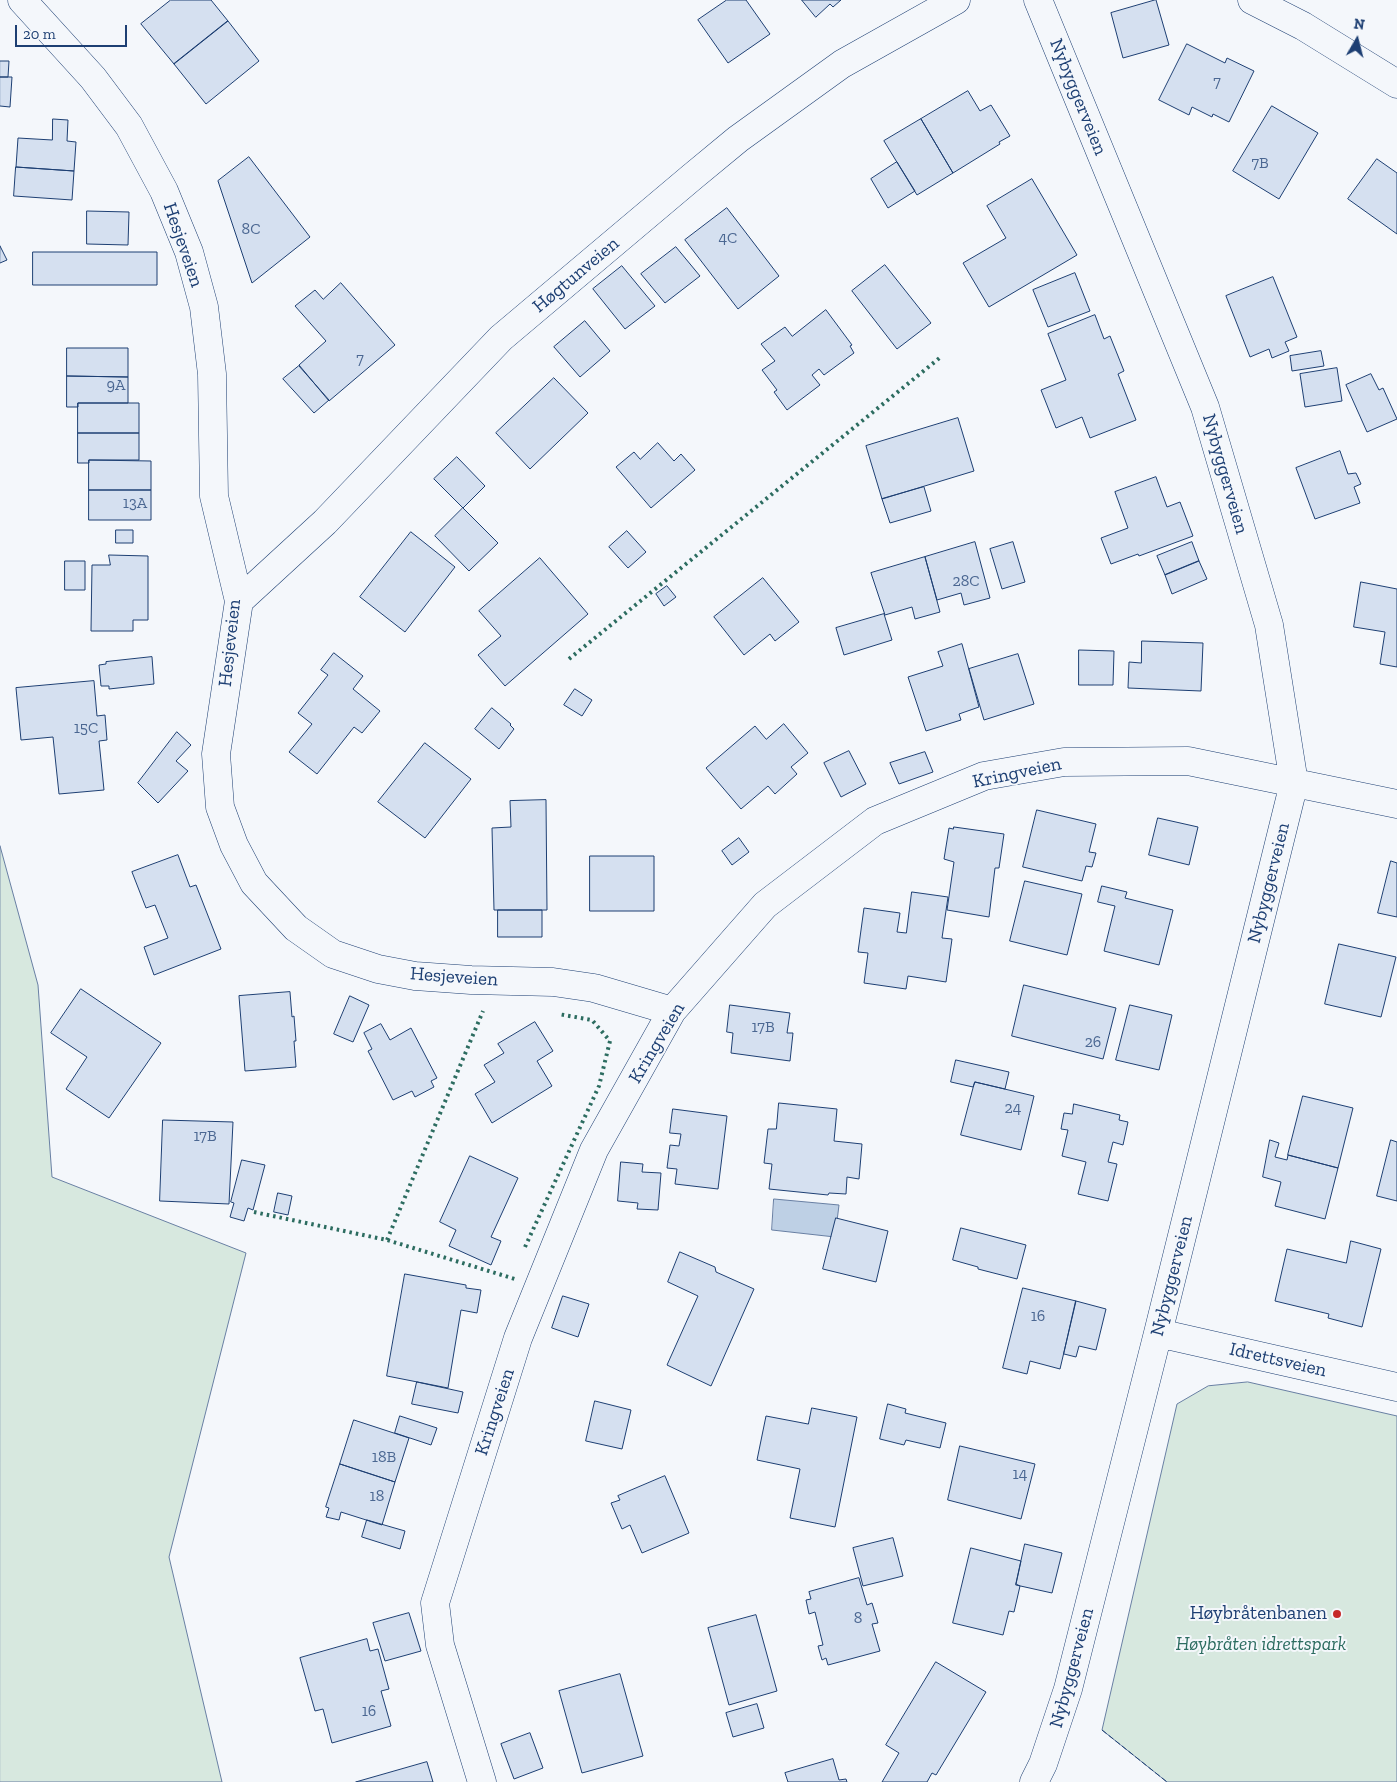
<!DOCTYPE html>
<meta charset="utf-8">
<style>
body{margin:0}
#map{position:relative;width:1397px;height:1782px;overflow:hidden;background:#f4f7fb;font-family:"Zilla Slab",serif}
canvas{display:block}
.north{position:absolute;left:1332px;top:15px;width:50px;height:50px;-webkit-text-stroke:4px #f4f7fb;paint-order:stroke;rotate:8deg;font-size:14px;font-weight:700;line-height:20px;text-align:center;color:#1d3f73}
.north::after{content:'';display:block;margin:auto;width:18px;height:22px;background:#1d3f73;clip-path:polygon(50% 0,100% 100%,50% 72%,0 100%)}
.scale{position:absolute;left:15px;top:25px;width:112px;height:22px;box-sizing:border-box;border:2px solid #1d3f73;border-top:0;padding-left:6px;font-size:15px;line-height:18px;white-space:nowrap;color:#1d3f73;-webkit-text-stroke:4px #f4f7fb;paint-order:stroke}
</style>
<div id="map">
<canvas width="1397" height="1782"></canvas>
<div class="north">N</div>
<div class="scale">20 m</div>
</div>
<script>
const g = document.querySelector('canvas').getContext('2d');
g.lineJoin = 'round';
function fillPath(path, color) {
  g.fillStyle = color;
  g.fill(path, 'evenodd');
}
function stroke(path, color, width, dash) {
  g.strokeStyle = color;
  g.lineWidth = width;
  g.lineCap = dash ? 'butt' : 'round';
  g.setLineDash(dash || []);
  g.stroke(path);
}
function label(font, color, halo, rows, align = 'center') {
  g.font = font + ' "Zilla Slab",serif';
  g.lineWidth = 4;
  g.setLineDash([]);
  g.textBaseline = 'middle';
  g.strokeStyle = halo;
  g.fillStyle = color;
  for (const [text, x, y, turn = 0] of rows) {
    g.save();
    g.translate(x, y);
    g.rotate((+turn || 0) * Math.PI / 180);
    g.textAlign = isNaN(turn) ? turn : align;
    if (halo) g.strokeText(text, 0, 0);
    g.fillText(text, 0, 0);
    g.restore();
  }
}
const green = new Path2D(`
 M0 846 38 985 52 1177 246 1253 169 1557 222 1782H0Z
 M1248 1382 1397 1416V1782H1167L1102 1730 1177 1404 1208 1386Z`);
const water = new Path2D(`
 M774 1199 839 1205 835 1237 772 1230Z`);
const building = new Path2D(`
 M171 0H211L228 21 174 64 141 24Z
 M727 0H746L770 34 728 63 698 20Z
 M802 0H841L833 7 830 4 816 17Z
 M1156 0 1169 45 1123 58 1111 13Z
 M228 21 259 61 206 104 174 64Z
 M1187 44 1225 63 1227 58 1254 71 1229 122 1213 114 1212 117 1192 107 1189 115 1159 100Z
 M0 61H9L8 77H0Z
 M0 77H12L10 107 0 106Z
 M968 91 980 111 991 105 1010 136 999 142 1000 144 953 173 921 119Z
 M1272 106 1318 133 1279 199 1233 171Z
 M53 119 68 120 67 141 76 142 74 171 16 167 18 138 52 140Z
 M921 119 953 173 917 195 884 141Z
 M249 157 310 237 252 283 218 181Z
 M1377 159 1397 173V234L1348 199Z
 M897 162 915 191 888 208 871 179Z
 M16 167 74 171 72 200 14 196Z
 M1032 179 1077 255 989 307 963 263 1006 238 987 206Z
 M727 208 779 276 738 309 685 240Z
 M87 211 129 212 128 245 87 244Z
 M0 246 7 260 0 263Z
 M676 247 700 276 665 303 641 274Z
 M33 252H157V285H33Z
 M885 265 931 323 897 349 852 291Z
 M622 266 655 306 625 329 593 289Z
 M1075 273 1090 311 1048 327 1033 290Z
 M1273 277 1297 337 1285 342 1289 351 1272 358 1269 349 1250 357 1226 296Z
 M341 283 395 345 329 401 299 365 326 341 295 306 315 290 323 299Z
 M826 310 852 345 850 346 854 353 824 375 819 369 812 375 820 385 787 410 774 392 777 390 762 370 775 361 761 344 785 327 792 336Z
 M1095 315 1104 339 1110 336 1124 371 1118 374 1136 420 1090 438 1082 417 1056 428 1041 390 1066 380 1048 334Z
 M585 321 610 351 580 377 554 347Z
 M67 348H128V377L67 376Z
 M1321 351 1324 366 1292 371 1290 356Z
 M299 366 329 400 314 413 283 379Z
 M1337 368 1342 401 1305 407 1300 374Z
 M1371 374 1379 390 1383 388 1397 419 1367 432 1346 385Z
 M67 376 128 377V403H78V407H67Z
 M554 378 588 413 530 469 496 433Z
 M78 403H139V433H78Z
 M958 418 974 471 882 499 866 446Z
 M78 433H139V460H89V463H78Z
 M658 443 674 461 681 454 695 470 651 508 616 467 634 452 640 459Z
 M1340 451 1348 474 1356 473 1361 484 1354 487 1360 503 1315 519 1296 468Z
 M457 457 485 486 463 508 434 479Z
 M89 460 151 461V490H89Z
 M1156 477 1167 507 1180 502 1193 536 1139 556 1138 554 1111 564 1101 538 1128 528 1115 492Z
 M924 487 931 511 890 523 882 499Z
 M89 490H151V520H89Z
 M463 508 498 543 469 571 435 536Z
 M116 530H133V543H116Z
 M627 531 646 552 628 568 609 547Z
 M411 532 455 567 405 632 360 597Z
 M975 542 990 598 964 605 961 593 937 600 925 557Z
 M1013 542 1025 582 1002 589 990 549Z
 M1192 542 1199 561 1165 575 1157 556Z
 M109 555 148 556V620H133V631H91L92 565H110Z
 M925 557 940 612 915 619 912 607 885 615 871 573Z
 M540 558 588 614 505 686 478 655 501 636 479 611Z
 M65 561H85V590H65Z
 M1199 561 1207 579 1172 594 1165 575Z
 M763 578 799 622 775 641 770 634 744 655 714 617Z
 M1361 582 1397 589V667L1380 664 1385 632 1354 627Z
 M667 586 676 597 664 606 656 594Z
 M884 614 892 640 844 655 836 628Z
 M1142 641 1203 643 1201 691 1128 688 1129 662 1141 663Z
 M962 644 979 707 959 714 961 720 926 731 908 677 943 666 938 652Z
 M1079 650 1114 651 1113 685H1079Z
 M334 653 363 676 353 689 380 711 362 733 354 727 317 774 289 752 312 724 298 713 328 675 321 670Z
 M1018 654 1034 704 984 720 969 669Z
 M152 657 154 684 109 689V686H101L99 665 106 664V662Z
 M94 681 97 716 105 715 107 740 99 741 104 790 59 794 53 737 21 740 16 688Z
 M575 689 592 700 582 716 564 705Z
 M492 708 511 724 510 725 514 729 499 749 475 729Z
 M784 724 808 753 791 767 797 774 775 794 768 786 741 809 706 768 755 726 766 739Z
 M177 732 191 745 176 761 188 771 158 803 138 783Z
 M425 743 471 779 425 838 378 802Z
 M849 751 866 784 841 797 824 763Z
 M925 752 933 772 899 784 890 763Z
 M546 800 547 910H494L492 828 511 827 510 801Z
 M1037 810 1096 824 1089 852 1096 853 1092 867 1086 866 1082 881 1023 867Z
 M1158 818 1198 827 1189 865 1149 855Z
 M954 827 1004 834 999 868H995L989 917 947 910 954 862 944 859 949 828 953 829Z
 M739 838 749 852 732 865 722 851Z
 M178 855 190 887 196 885 221 949 154 975 144 947 168 938 155 905 146 908 132 872Z
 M590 856H654V911H590Z
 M1391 861 1397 863V917L1378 913Z
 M1025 881 1082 894 1067 955 1010 941Z
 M1102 886 1127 892 1125 898 1173 910 1159 965 1104 951 1115 906 1098 902Z
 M912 892 948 897 942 938 952 939 946 982 908 976 906 989 864 983 868 953 858 952 864 908 900 913 897 932 906 933Z
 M498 910H542V937H498Z
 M1339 944 1396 957 1381 1017 1325 1004Z
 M1024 985 1116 1008 1103 1059 1012 1036Z
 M81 989 161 1043 109 1118 66 1089 87 1057 51 1033Z
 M290 992 292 1017 294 1016 296 1041H294L296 1067 245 1071 239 996Z
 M350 996 369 1005 353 1042 334 1034Z
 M730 1005 790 1013 787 1033H793L790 1061 731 1053 733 1033 727 1032Z
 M1130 1005 1172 1015 1159 1070 1116 1060Z
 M535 1022 553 1051 537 1061 552 1086 492 1123 475 1094 495 1082 484 1065 504 1053 498 1044Z
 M381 1024 390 1040 411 1028 437 1078 431 1081 434 1087 415 1097 412 1091 393 1100 368 1051 372 1049 364 1033Z
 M956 1060 1009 1072 1005 1089 975 1082 973 1087 951 1082Z
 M975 1082 1034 1096 1021 1150 961 1135Z
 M1303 1096 1353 1108 1338 1168 1288 1155Z
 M779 1103 837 1109 834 1141 862 1144 859 1179 847 1177 846 1194 829 1193 828 1195 769 1189 772 1164 764 1163 768 1129H776Z
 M1074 1104 1120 1115 1119 1120 1128 1122 1123 1145 1113 1142 1108 1162 1117 1164 1108 1201 1078 1194 1086 1162 1062 1156 1068 1130 1061 1129 1064 1113 1072 1114Z
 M673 1109 727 1116 718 1189 675 1184 677 1169 667 1168 670 1145 679 1146 681 1134 670 1133Z
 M163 1120 233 1122 229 1204 160 1201Z
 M1270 1140 1279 1143 1275 1157 1287 1160 1288 1155 1338 1168 1325 1219 1275 1206 1281 1182 1263 1177Z
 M1391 1140 1397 1142V1201L1377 1196Z
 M470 1156 518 1178 491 1237 501 1241 491 1265 449 1246 456 1230 440 1222Z
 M242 1160 265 1165 253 1210 248 1208 244 1221 230 1217 234 1203 231 1202Z
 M621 1162 643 1164 642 1172 661 1173 658 1210 637 1209 638 1203 618 1201Z
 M278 1193 292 1196 288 1215 274 1212Z
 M836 1218 888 1231 876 1282 823 1269Z
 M961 1228 1026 1245 1017 1279 978 1269V1267L953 1260Z
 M1351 1241 1381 1249 1362 1327 1328 1318 1329 1314 1275 1301 1287 1249 1346 1263Z
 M680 1252 715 1267 716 1272 754 1289 711 1386 667 1365 698 1296 668 1282Z
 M405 1274 466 1285V1288L481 1290 477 1313 461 1310 448 1388 387 1376Z
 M1023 1288 1076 1301 1060 1369 1030 1361 1027 1374 1003 1368Z
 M563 1296 589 1304 578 1337 552 1328Z
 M1076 1301 1106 1309 1096 1350 1079 1346 1076 1357 1064 1354Z
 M417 1382 463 1392 458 1413 412 1404Z
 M595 1401 631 1410 622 1449 586 1441Z
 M888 1404 906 1409 905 1413 946 1423 940 1448 906 1440 904 1445 880 1439Z
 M812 1408 857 1417 835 1527 790 1518 800 1469 757 1460 766 1416 808 1424Z
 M400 1416 437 1428 431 1445 395 1433Z
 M354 1420 409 1438 395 1482 340 1464Z
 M960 1446 1035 1464 1021 1519 948 1500Z
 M340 1464 395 1482 382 1525 341 1512 339 1520 326 1517 329 1508 326 1507Z
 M665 1476 689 1533 642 1553 630 1525 622 1529 611 1503 620 1500 618 1496Z
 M367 1520 405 1531 400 1549 362 1537Z
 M893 1538 903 1576 863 1586 853 1548Z
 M1025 1544 1062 1553 1052 1593 1016 1585Z
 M971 1548 1021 1561 1016 1584 1020 1586 1014 1612 1009 1611 1003 1635 953 1623Z
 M859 1578 867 1605 872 1603 878 1623 872 1624 880 1651 828 1665 826 1658 822 1660 818 1646 823 1645 815 1612 809 1614 806 1600 811 1599 809 1592Z
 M409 1613 421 1651 385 1661 373 1623Z
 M756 1615 777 1691 729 1705 708 1628Z
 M367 1639 370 1651 378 1649 389 1689 381 1691 391 1726 332 1743 323 1709 315 1711 300 1658Z
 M936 1662 986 1692 936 1775 932 1773 927 1782H882L899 1753 886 1745Z
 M620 1674 643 1756 582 1773 559 1691Z
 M757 1704 764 1728 733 1737 726 1713Z
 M530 1733 543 1768 514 1779 501 1744Z
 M833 1759 839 1780 846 1779 847 1782H788L785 1773Z
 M427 1762 433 1782H356Z`);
const minor = new Path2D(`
 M22 0 93 78 129 126 164 191 189 252 204 307 212 374 214 496 239 601 216 754 220 807 234 845 254 883 296 928 333 954 378 969 415 976 471 980 553 982 594 988 672 1011
 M1252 0 1303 26 1397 84
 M239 601 325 522 501 338 692 177 738 139 842 64 956 0
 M1158 1333 1397 1387
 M482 1782 440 1645 435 1603 518 1338 594 1150 672 1011 765 905 875 821 984 776 1064 762 1188 761 1397 804
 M1034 1782 1043 1764 1068 1689 1158 1333 1294 783 1269 625 1205 407 1038 0`);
const hedge = new Path2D(`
 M569 659 942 356
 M254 1212 387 1240 515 1279
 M387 1240 483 1011
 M525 1247 599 1086 610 1041 592 1020 558 1014`);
const fence = new Path2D(`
 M1102 1730 1167 1782`);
const markers = [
 [1337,1614,5,"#c62828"]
];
const numberNames = [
 ["7",1217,82],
 ["7B",1260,163],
 ["8C",251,229],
 ["4C",728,238],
 ["7",360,359],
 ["9A",116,385],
 ["13A",135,503],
 ["28C",966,581],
 ["15C",86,728],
 ["17B",763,1027],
 ["26",1093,1042],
 ["24",1013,1108],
 ["17B",205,1136],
 ["16",1038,1316],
 ["18B",384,1457],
 ["14",1020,1474],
 ["18",377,1496],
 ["8",858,1618],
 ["16",369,1711]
];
const streetNames = [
 ["Nybyggerveien",1078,97,68],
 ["Hesjeveien",183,245,71],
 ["Høgtunveien",576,275,-40],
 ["Nybyggerveien",1225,474,74],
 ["Hesjeveien",230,643,-84],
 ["Kringveien",1017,773,-12],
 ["Nybyggerveien",1269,883,-76],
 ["Hesjeveien",454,977,4],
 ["Kringveien",657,1043,-59],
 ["Nybyggerveien",1172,1276,-76],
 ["Idrettsveien",1278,1360,13],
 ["Kringveien",495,1412,-72],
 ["Nybyggerveien",1072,1668,-75]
];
const poiNames = [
 ["Høybråtenbanen",1327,1614]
];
const parkNames = [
 ["Høybråten idrettspark",1261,1645]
];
fillPath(green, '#d7e8df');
stroke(green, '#687fa3', 1);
fillPath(water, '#bed0e5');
stroke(water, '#687fa3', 1);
fillPath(building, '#d5e0f0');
stroke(building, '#1d3f73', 1);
stroke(minor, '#1d3f73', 29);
stroke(minor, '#f4f7fb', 28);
stroke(hedge, '#2c6c60', 4, [2.5, 4]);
stroke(fence, '#1d3f73', 1, [6, 2.5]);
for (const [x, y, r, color] of markers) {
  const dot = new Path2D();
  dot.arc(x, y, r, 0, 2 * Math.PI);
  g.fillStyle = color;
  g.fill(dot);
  stroke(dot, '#f4f7fb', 2);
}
label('16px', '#4b6792', null, numberNames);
label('19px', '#1d3f73', '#f4f7fb', streetNames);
label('19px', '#1d3f73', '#f4f7fb', poiNames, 'right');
label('italic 19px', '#2c6c60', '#f4f7fb', parkNames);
</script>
